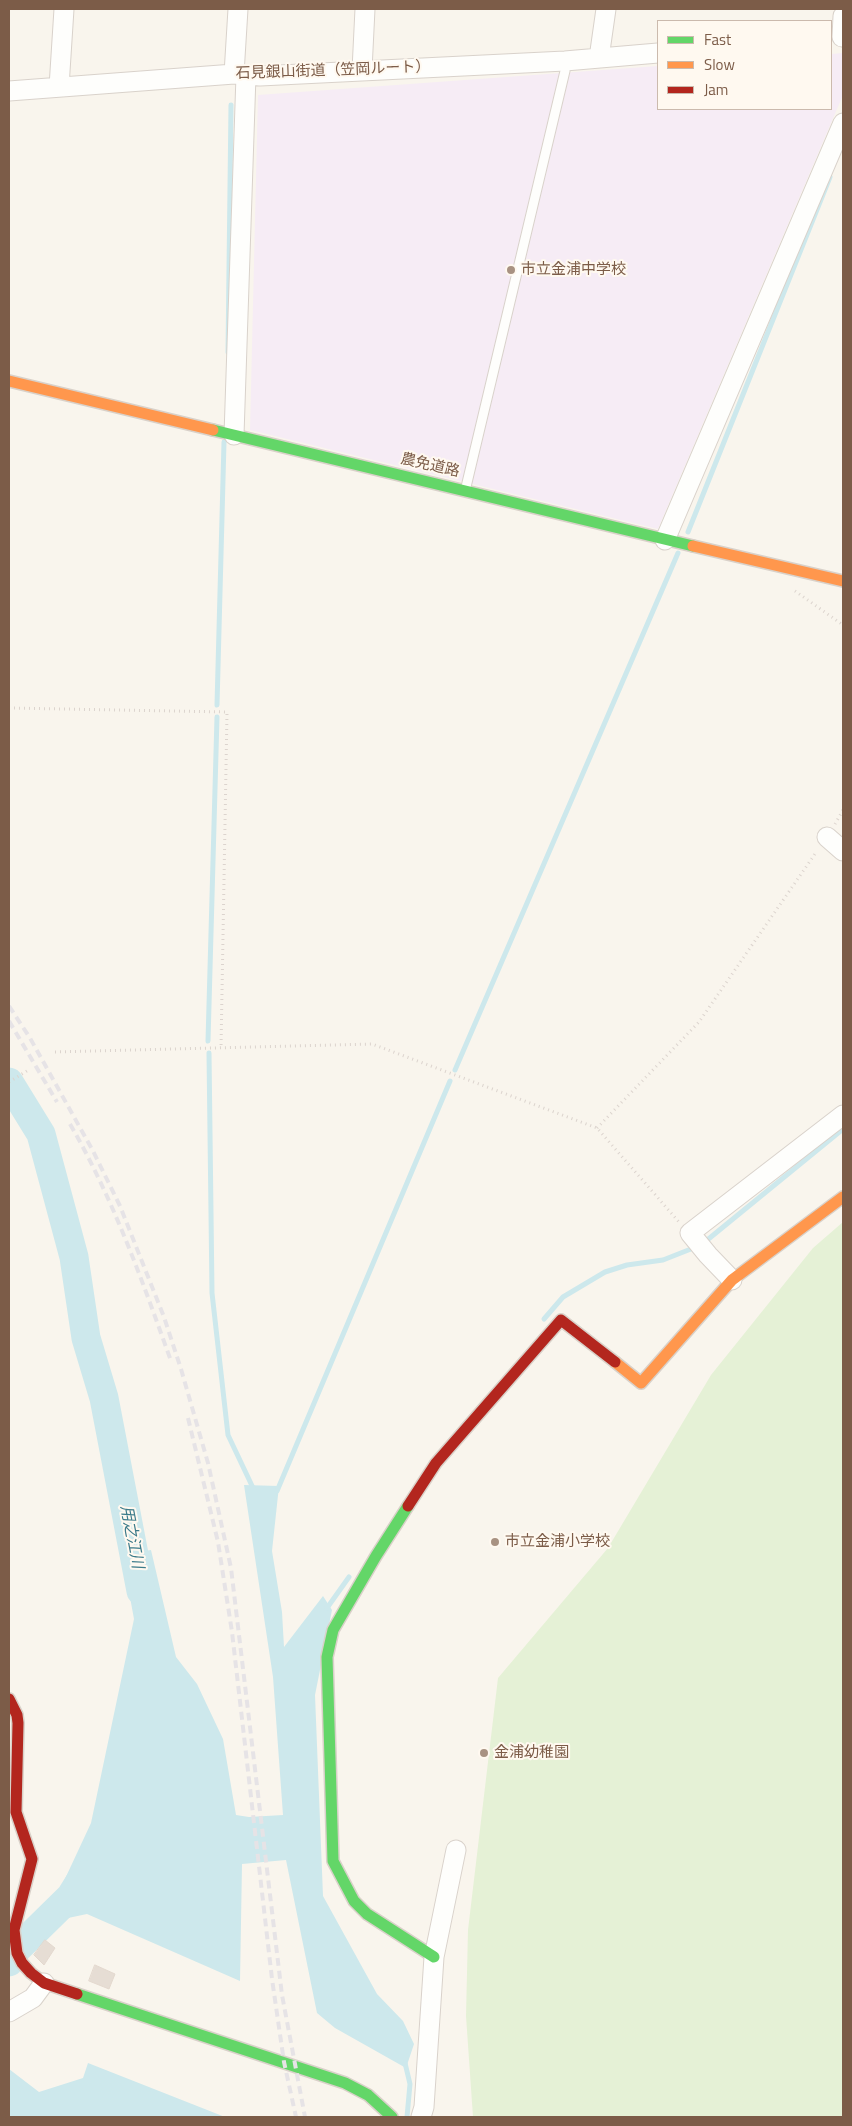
<!DOCTYPE html>
<meta charset="utf-8">
<style>
body{margin:0}
#map{position:relative;width:852px;height:2126px;overflow:hidden;background:#f9f5ed;font-family:"Titillium Web",sans-serif}
canvas{display:block}
.frame{position:absolute;inset:0;border:10px solid #7c5c48;pointer-events:none}
.legend{position:absolute;left:657px;top:20px;width:175px;height:90px;box-sizing:border-box;background:#fff9f0;border:1px solid #cbbaad;margin:0;padding:6px 9px;list-style:none;font-size:15px;color:#7c5c48}
.legend li{display:flex;align-items:center;gap:10px;height:25px}
.legend b{width:25px;border:1px solid #cbbaad}
</style>
<div id="map">
<canvas width="852" height="2126"></canvas>
<div class="frame"></div>
<ul class="legend">
<li><b style="height:6px;background:#63d668"></b>Fast</li>
<li><b style="height:6px;background:#ff974d"></b>Slow</li>
<li><b style="height:6px;background:#b3261e"></b>Jam</li>
</ul>
</div>
<script>
const g = document.querySelector('canvas').getContext('2d');
g.lineJoin = 'round';
function fillPath(path, color) {
  g.fillStyle = color;
  g.fill(path, 'evenodd');
}
function stroke(path, color, width, dash) {
  g.strokeStyle = color;
  g.lineWidth = width;
  g.lineCap = dash ? 'butt' : 'round';
  g.setLineDash(dash || []);
  g.stroke(path);
}
function label(font, color, halo, rows, align = 'center') {
  g.font = font + ' "Titillium Web","Noto Sans JP",sans-serif';
  g.lineWidth = 4;
  g.setLineDash([]);
  g.textBaseline = 'middle';
  g.strokeStyle = halo;
  g.fillStyle = color;
  for (const [text, x, y, turn = 0] of rows) {
    g.save();
    g.translate(x, y);
    g.rotate((+turn || 0) * Math.PI / 180);
    g.textAlign = isNaN(turn) ? turn : align;
    if (halo) g.strokeText(text, 0, 0);
    g.fillText(text, 0, 0);
    g.restore();
  }
}
const education = new Path2D(`
 M843 53V95L658 529 250 430 258 95 658 66V109H831V54Z`);
const green = new Path2D(`
 M843 1222V2117H473L466 2016 468 1930 498 1678 608 1548 711 1375 813 1248Z`);
const water = new Path2D(`
 M244 1485 279 1486 272 1551 282 1612 284 1647 323 1596 332 1610 315 1695 323 1896 377 1994 403 2021 414 2044 406 2068 335 2028 317 2013 286 1860 242 1864 240 1981 87 1914 68 1918 57 1896 91 1823 134 1619 122 1554 151 1550 176 1657 197 1684 223 1739 236 1815 249 1817 283 1815 273 1677Z
 M88 2063 225 2117H9V2069L39 2092 83 2078Z`);
const stream = new Path2D(`
 M228 352 231 105
 M688 532 830 177
 M217 705 224 442
 M208 1041 217 717
 M209 1053 212 1293 228 1435 254 1490
 M455 1070 678 553
 M706 1241 843 1129
 M544 1319 563 1297 605 1272 627 1265 663 1260 696 1247
 M277 1491 450 1081
 M327 1608 349 1577
 M405 2063 410 2084 407 2117`);
const river = new Path2D(`
 M9 1082 41 1134 74 1257 86 1338 104 1398 141 1591
 M9 1962 17 1949 71 1896 84 1875`);
const building = new Path2D(`
 M45 1940 55 1948 44 1965 34 1955Z
 M95 1965 115 1974 109 1989 89 1981Z`);
const path = new Path2D(`
 M795 591 843 625
 M9 708 227 712 221 1048
 M835 824 843 810
 M55 1052 372 1044 597 1128 679 1222
 M9 1082 30 1069
 M597 1128 699 1022 817 851`);
const lane = new Path2D(`
 M466 487 565 71V61`);
const street = new Path2D(`
 M842 37 843 16
 M599 58 606 9
 M362 70 365 9
 M234 74 238 9
 M59 87 64 9
 M9 91 234 74 260 76 565 61 658 53
 M234 435 246 75
 M665 540 843 123
 M827 837 843 851
 M732 1280 708 1255 690 1233 843 1115
 M9 2012 33 1998 44 1983
 M421 2117 424 2107 434 1957 456 1850`);
const fast = new Path2D(`
 M213 430 693 546
 M408 1506 376 1556 333 1630 327 1657 333 1861 354 1901 367 1914 434 1957
 M77 1994 345 2083 368 2095 392 2117`);
const slow = new Path2D(`
 M9 381 213 430
 M693 546 843 581
 M615 1362 641 1383 732 1280 843 1197`);
const jam = new Path2D(`
 M408 1506 436 1463 561 1320 615 1362
 M9 1699 17 1715 18 1723 16 1812 32 1859 14 1930 17 1953 22 1963 31 1973 44 1983 77 1994`);
const rail = new Path2D(`
 M9 1006 30 1038 93 1151 120 1206 164 1317 181 1369 208 1463 231 1568 282 1995 305 2117
 M9 1021 57 1102
 M70 1124C113 1198 142 1280 171 1361
 M188 1418 218 1542 232 1632 272 1979 284 2062 296 2117`);
const markers = [
 [511,270,5,"#a89282"],
 [495,1542,5,"#a89282"],
 [484,1753,5,"#a89282"]
];
const streetNames = [
 ["石見銀山街道（笠岡ルート）",333,71,-2],
 ["農免道路",430,466,13]
];
const poiNames = [
 ["市立金浦中学校",521,270],
 ["市立金浦小学校",505,1542],
 ["金浦幼稚園",494,1753]
];
const waterNames = [
 ["用之江川",131,1537,79]
];
fillPath(education, '#f6ecf5');
fillPath(green, '#e5f1d6');
fillPath(water, '#cde8ec');
stroke(stream, '#cde8ec', 5);
stroke(river, '#cde8ec', 29);
fillPath(building, '#e6ddd4');
stroke(building, '#e3d8ce', 1);
stroke(lane, '#d9d2cb', 11);
stroke(street, '#d9d2cb', 21);
stroke(fast, '#d9d1c9', 14);
stroke(slow, '#d9d1c9', 14);
stroke(jam, '#d9d1c9', 14);
stroke(path, '#dcd4ce', 3, [1, 4]);
stroke(lane, '#fefefc', 9);
stroke(street, '#fefefc', 19);
stroke(fast, '#63d668', 11);
stroke(slow, '#ff974d', 11);
stroke(jam, '#b3261e', 11);
stroke(rail, '#e6e3e6', 4, [8, 5]);
for (const [x, y, r, color] of markers) {
  const dot = new Path2D();
  dot.arc(x, y, r, 0, 2 * Math.PI);
  g.fillStyle = color;
  g.fill(dot);
  stroke(dot, '#fff9f0', 2);
}
label('15px', '#7c5c48', '#fff9f0', streetNames);
label('15px', '#7c5c48', '#fff9f0', poiNames, 'left');
label('italic 16px', '#3c7b8a', '#fff9f0', waterNames);
</script>
